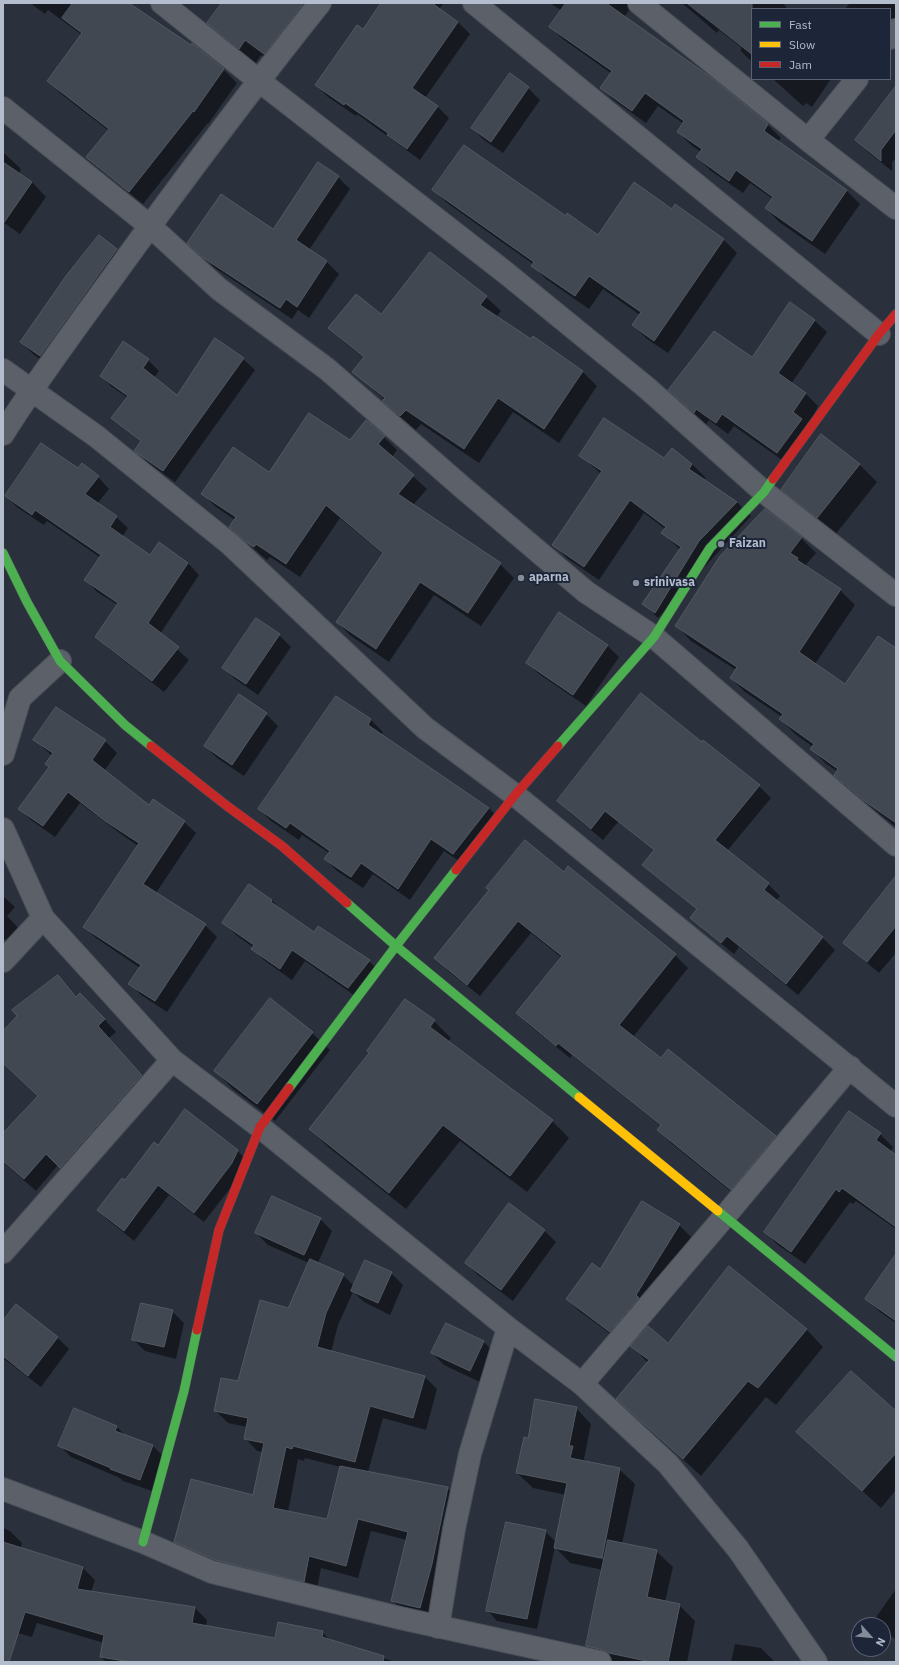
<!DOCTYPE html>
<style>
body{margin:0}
#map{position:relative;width:899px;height:1665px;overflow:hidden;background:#2a313c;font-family:"IBM Plex Sans",sans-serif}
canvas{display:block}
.frame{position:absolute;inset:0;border:4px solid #b4bdcd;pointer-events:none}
.legend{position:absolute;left:751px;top:8px;width:140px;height:72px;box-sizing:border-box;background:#1c2638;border:1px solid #596274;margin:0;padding:5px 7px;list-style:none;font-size:12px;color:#b4bdcd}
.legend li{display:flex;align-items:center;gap:8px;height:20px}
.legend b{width:20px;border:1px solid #596274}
.north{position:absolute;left:851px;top:1617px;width:40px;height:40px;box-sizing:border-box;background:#1c2638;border:1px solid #596274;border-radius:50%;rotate:117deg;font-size:11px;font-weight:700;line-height:16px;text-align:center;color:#b4bdcd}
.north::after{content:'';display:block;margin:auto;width:14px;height:18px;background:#848c9a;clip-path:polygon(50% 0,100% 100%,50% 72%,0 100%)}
</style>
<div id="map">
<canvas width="899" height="1665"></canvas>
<div class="frame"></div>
<ul class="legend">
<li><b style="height:5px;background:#4caf50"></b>Fast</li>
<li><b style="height:5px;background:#ffc107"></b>Slow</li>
<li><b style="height:5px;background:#c62828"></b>Jam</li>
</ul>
<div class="north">N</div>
</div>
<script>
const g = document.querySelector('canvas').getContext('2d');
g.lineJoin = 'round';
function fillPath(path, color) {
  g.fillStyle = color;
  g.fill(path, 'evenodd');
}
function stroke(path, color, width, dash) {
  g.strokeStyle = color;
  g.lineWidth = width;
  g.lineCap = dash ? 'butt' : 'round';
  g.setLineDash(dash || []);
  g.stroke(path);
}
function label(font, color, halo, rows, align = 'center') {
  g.font = font + ' "IBM Plex Sans",sans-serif';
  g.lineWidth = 4;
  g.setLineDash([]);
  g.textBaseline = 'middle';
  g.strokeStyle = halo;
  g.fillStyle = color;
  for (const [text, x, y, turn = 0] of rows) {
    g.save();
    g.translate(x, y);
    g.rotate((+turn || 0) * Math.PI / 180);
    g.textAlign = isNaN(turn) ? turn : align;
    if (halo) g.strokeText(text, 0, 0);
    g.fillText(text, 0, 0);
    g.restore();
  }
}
const shadow = new Path2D(`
 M30 3H130L136 8 191 47 193 45 224 70 237 83 208 124H207L143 204 101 170 88 157 109 131 61 94 48 80 82 35 48 10 45 14Z
 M224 3H318L280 69 261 55 255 64 224 39 209 23Z
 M383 3H444L439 9 458 22 470 34 425 98 437 106 449 118 420 160 357 114 356 116 328 97 316 85 364 31Z
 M550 3H634L624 17 746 107 768 125 781 138 778 142 847 191 860 204 825 254 779 222 766 208 773 199 750 183 743 193 711 171 697 157 701 152 691 145 678 132 684 124 658 106 646 123 615 101 601 88 612 74 564 40 550 27 562 11Z
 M682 3H783L787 8 786 9H752V62L740 50 742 48 719 30 717 33Z
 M850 3H896V37L890 45V9H845Z
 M510 75 528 88 540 100 503 153 484 140 472 128Z
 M773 79H831L812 107 806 103 803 106Z
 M896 100V158L892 162V171L868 152 856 140Z
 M3 152 21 169 19 174 32 182 46 197 20 234 3 222Z
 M338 177 350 189 309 250 327 262 339 274 309 318 298 310 292 319 215 268 201 255 273 230Z
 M433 190 566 217 599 236 673 210 676 206 724 240 737 253 668 353 647 339 633 325 640 315 603 289 589 309 546 279 532 265 533 264 447 203Z
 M99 236 129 262 52 368 33 354 21 342Z
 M486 297 501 311 497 316 532 341 582 371 597 386 559 443 513 412 479 463 421 424 416 430 399 416 384 401 385 400 353 372 364 358 345 343 330 328 382 315Z
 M791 303 815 321 827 332 791 384 806 394 818 406 789 465 734 426 728 434 709 420 706 424 669 390 752 359Z
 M243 359 255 370 175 482 147 462 136 450 141 442 113 418 128 398 112 387 101 376 148 360 159 371 154 378 177 396Z
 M822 436 860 465 877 482 835 535 800 507 783 489Z
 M384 437 397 450 392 457 427 489 413 505 500 564 514 578 481 626 434 595 389 662 351 636 337 622 383 554 340 518 300 577 270 557 267 560 261 555 230 527 235 520 216 507 203 494 270 473 350 442Z
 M672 449 692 464 706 478 704 480 737 502 751 516 658 618 644 604 680 550 663 533 665 529 644 513 599 580 568 559 554 545 601 474 580 455 664 460Z
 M78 469 98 477 109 489 97 504 116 517 128 528 122 537 150 556 188 563 199 575 160 634 189 660 164 692 108 648 97 637 118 605 97 592 86 580 101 558 47 521 44 525 18 508 6 496Z
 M765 510 801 538 816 553 805 566 840 590 855 605 815 664 846 686 896 649V827L850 790 835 775 837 771 826 764 812 749 813 747 795 734 780 719 782 717 745 692 731 678 736 670 691 641 677 626Z
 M279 635 291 647 258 695 235 679 223 667Z
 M607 645 619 657 586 706 539 674 527 663Z
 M337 697 371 720 383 732 381 735 489 808 500 820 465 865 444 851 410 900 373 874 363 888 337 871 325 859 329 853 302 835 299 840 271 821 259 809Z
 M266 714 278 726 244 776 217 758 205 746Z
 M35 740 105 741 117 753 104 771 149 807 184 822 196 833 156 893 205 925 217 937 167 1012 141 995 130 983 140 968 96 938 84 926 138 846 118 832 80 803 55 837 31 820 20 809 50 767 52 756Z
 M702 744 759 786 771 798 727 851 768 884 780 896 776 901 823 938 835 950 798 995 739 947 734 954 704 930 692 918 698 910 656 876 644 865 654 851 618 822 603 840 570 813 558 801Z
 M568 868 675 955 688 968 633 1037 661 1059 775 1137 788 1149 744 1202 671 1143 658 1130 661 1126 572 1055 570 1058 530 1026 517 1013 562 958 531 933 480 996 448 971 436 958 564 873Z
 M249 885 272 900 283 911 314 933 369 961 381 973 361 1000 305 961 292 980 265 961 253 949 254 948 236 935 224 923Z
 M896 892V953L879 973 844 943Z
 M3 896 15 907 7 916 23 933 11 945 3 938Z
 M58 976 77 997 92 1006 116 1032 109 1038 154 1087 73 1179 58 1165 36 1191 3 1162V1136L39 1096 3 1062V1033Z
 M406 1000 434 1021 451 1038 448 1042 552 1121 569 1138 527 1192 460 1141 406 1209 327 1146 310 1129 370 1053Z
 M312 1033 330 1050 275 1121 233 1089 215 1071Z
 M880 1134 893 1147 890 1152 896 1156V1229L856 1201 853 1204 850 1202 805 1264 778 1245 765 1232Z
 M158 1146 237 1150 247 1161 242 1173 204 1222 169 1195 134 1241 108 1220 98 1210Z
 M320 1219 332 1231 318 1263 343 1275 354 1286 391 1273 403 1285 390 1315 364 1302 353 1292 338 1325 331 1352 424 1376 437 1389 426 1430 383 1418 368 1472 447 1488 460 1501 433 1620 404 1613 392 1600 407 1540 371 1531 358 1578 321 1568 316 1594 188 1554 175 1542 254 1496 264 1452 257 1451 245 1438 247 1427 228 1423 215 1410 239 1383 289 1309 309 1263 268 1245 256 1233ZM305 1458 341 1467 327 1520 288 1512 298 1459 304 1461Z
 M679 1225 691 1237 647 1307 623 1343 579 1311 567 1299Z
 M544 1230 556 1242 513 1301 478 1275 466 1263Z
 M896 1256V1323L880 1312 866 1298Z
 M172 1311 184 1323 176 1359 145 1351 133 1339Z
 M3 1323 57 1337 69 1349 41 1387 3 1358Z
 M446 1324 484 1342 496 1354 482 1383 444 1365 432 1353Z
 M806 1329 823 1347 776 1405 766 1397 701 1476 618 1399 648 1363 632 1346 668 1344Z
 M576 1408 591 1424 584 1459 587 1462 619 1469 635 1484 622 1544 656 1551 673 1567 665 1602 679 1605 695 1621 687 1662H604L587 1646 603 1570 570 1563 555 1547 537 1629 497 1621 487 1610 545 1531 556 1542 566 1495 533 1488 517 1473 528 1439ZM571 1551 607 1558 606 1560 571 1553Z
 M74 1409 117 1427 126 1436 152 1445 164 1457 152 1491 123 1481 120 1478 71 1457 59 1445Z
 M896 1412V1490L881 1508 798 1432Z
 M3 1528 10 1531 22 1543 20 1549 83 1568 95 1580 91 1592 195 1608 207 1620 206 1626 275 1639 322 1632 332 1642 396 1662H106L101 1657 104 1643 37 1623 32 1637 3 1629Z
 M896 1589V1640L883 1629V1625H879L874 1620Z
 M735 1644 761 1648 773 1660V1662H731Z`);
const building = new Path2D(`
 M73 3H129L191 45 192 43 224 69 194 112 193 111 129 192 86 157 109 129 47 81 82 33 62 18Z
 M222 3H304L264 54 245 40 239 49 207 23Z
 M381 3H432L458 22 412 88 438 106 407 149 387 135 388 133 345 103 344 105 315 85 357 25 363 29Z
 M566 3H606L712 78 768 124 764 131 847 190 812 241 765 208 773 197 736 170 729 181 696 157 702 149 677 132 684 121 645 93 632 111 600 88 612 71 549 27Z
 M687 3H752V54Z
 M510 73 529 87 491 142 471 128Z
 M896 86V130L881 150V161L855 140Z
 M464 145 566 216 567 213 598 235 634 182 672 209 675 204 724 239 654 341 632 325 641 312 589 276 575 296 531 266 534 262 432 190Z
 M3 162 32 182 3 224Z
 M318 162 339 176 296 240 327 261 297 307 286 299 280 308 202 257 187 243 221 194 273 229Z
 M99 235 117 249 40 356 20 342 66 276Z
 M430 252 487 296 480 305 531 339 533 336 583 371 544 429 498 398 464 449 406 410 400 416 382 401 385 398 352 372 364 357 328 328 356 294 381 314Z
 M790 302 815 320 778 373 806 393 793 412 802 419 777 453 722 414 716 423 696 409 694 413 668 390 714 331 752 357Z
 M215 338 244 358 163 471 134 451 141 441 111 418 128 396 100 376 123 341 149 359 143 368 177 395Z
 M309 413 350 440 366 420 385 436 378 444 414 475 398 494 501 563 468 613 420 582 376 649 336 622 383 553 326 505 286 564 256 544 254 547 246 542 229 527 236 517 201 494 233 447 269 472Z
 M604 418 664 458 672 448 692 464 689 469 737 502 699 541 655 613 642 604 681 547 661 533 666 527 630 500 584 567 552 545 602 471 579 456Z
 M821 434 860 464 817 518 781 490Z
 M41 443 78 468 82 463 99 476 85 494 117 516 110 527 150 555 159 542 188 563 148 623 179 647 152 681 95 637 118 603 84 580 101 555 35 510 32 515 5 496Z
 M765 509 802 537 790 553 798 558 797 560 841 589 799 652 845 684 878 636 896 648V823L863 800 834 775 838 769 810 749 814 744 779 719 783 714 730 678 737 667 675 626 720 556Z
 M559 612 608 645 573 695 526 663Z
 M256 618 280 634 246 684 222 668Z
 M641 693 702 742 703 740 760 785 715 840 769 883 764 890 823 937 786 984 727 936 721 943 690 918 697 909 642 865 654 850 605 811 591 829 557 801Z
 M239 694 267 713 232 765 204 746Z
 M336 696 371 719 368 725 489 808 453 854 431 839 398 889 361 863 351 877 324 859 330 851 290 823 286 828 258 809Z
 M56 707 106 740 92 760 149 805 153 799 185 821 143 884 206 924 155 1001 128 984 141 965 83 927 139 843 105 821 68 792 43 826 18 809 49 767 45 764 53 753 33 740Z
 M525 840 564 872 568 866 676 954 619 1025 661 1058 668 1049 776 1136 731 1190 657 1130 661 1125 558 1043 556 1046 516 1013 562 956 518 921 467 985 434 958 489 890 486 888Z
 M896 876V926L867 962 843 943Z
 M249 884 272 900 271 902 314 932 318 926 370 960 348 988 292 950 280 969 251 949 254 945 222 923Z
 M58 975 76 997 80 993 105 1019 98 1026 142 1075 60 1168 46 1154 24 1179 3 1161V1133L38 1096 3 1063V1031L17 1016 12 1010Z
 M270 998 313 1032 257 1104 214 1071Z
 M405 999 435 1020 430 1027 553 1120 510 1176 443 1125 389 1193 309 1129 369 1053 367 1051Z
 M185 1109 238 1150 232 1163 194 1213 158 1185 124 1231 97 1210 122 1178 125 1180 154 1142 158 1145Z
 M849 1111 881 1133 876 1140 896 1155V1227L842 1188 839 1192 836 1189 791 1252 764 1232Z
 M272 1196 321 1218 304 1255 255 1233Z
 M642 1201 680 1224 636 1295 639 1298 610 1332 566 1299 592 1263 600 1269Z
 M509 1203 545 1230 501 1290 465 1263Z
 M896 1254V1321L865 1299Z
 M310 1259 344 1274 326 1313 317 1347 425 1376 413 1418 370 1406 355 1462 293 1446 292 1449 286 1447 273 1508 327 1519 340 1466 448 1487 432 1564 420 1608 391 1601 408 1532 358 1519 346 1566 309 1556 304 1582 216 1560 174 1542 191 1479 253 1495 264 1443 244 1439 248 1418 214 1411 221 1378 238 1381 260 1300 288 1308Z
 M365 1260 392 1272 378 1303 351 1291Z
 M729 1266 807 1329 758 1388 748 1381 683 1459 616 1399 649 1360 630 1346 648 1326 668 1343Z
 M141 1303 173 1310 164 1347 132 1340Z
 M16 1304 58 1337 28 1376 3 1356V1321Z
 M446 1323 484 1341 470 1371 431 1353Z
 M851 1371 896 1411V1453L862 1491 796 1432Z
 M535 1399 577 1407 569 1446H573L570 1458 620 1468 602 1558 554 1548 567 1483 516 1473 524 1437 528 1438Z
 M74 1408 117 1426 115 1431 153 1445 140 1480 110 1469 111 1468 58 1446Z
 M506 1522 546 1530 527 1619 486 1611Z
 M608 1540 657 1550 647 1597 680 1604 668 1662H651L609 1653 603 1650 586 1646Z
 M3 1542 83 1567 77 1589 195 1607 192 1623 275 1638 278 1622 323 1631 322 1637 384 1656 383 1662H131L100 1657 104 1635 25 1612 9 1662H3Z`);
const street = new Path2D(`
 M162 3 258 80 506 273 647 388 764 492 896 595
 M474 3 879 334
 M639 3 808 140 896 208
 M890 38 896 30
 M3 108 150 226 219 289 327 369 462 487 586 592 654 637 896 845
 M808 140 857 79
 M3 370 96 436 230 544 425 728 515 795 896 1106
 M3 434C40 375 82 320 123 263 187 175 252 88 320 3
 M3 754 20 698 60 661
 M3 829 43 918 172 1060 260 1127 508 1328 582 1384 668 1464 738 1549 816 1662
 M3 961 43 918
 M3 1252 172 1060
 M582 1384 725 1216 850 1067
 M3 1489 143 1542 212 1572 400 1618 600 1662
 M438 1627 454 1529 470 1454 508 1328`);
const fast = new Path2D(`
 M3 553 27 602 60 661 125 725 151 746
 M558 746 654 637 710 548 764 492 773 479
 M347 903 396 946 579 1097
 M289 1088 396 946 456 870
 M718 1211 896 1357
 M143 1542 184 1391 197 1330`);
const slow = new Path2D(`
 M579 1097 718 1211`);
const jam = new Path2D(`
 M773 479 879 334 896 314
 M151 746 227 806 282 846 347 903
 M456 870 515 795 558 746
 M197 1330 219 1230 260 1127 289 1088`);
const markers = [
 [721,544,4,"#848c9a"],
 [521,578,4,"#848c9a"],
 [636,583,4,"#848c9a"]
];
const poiNames = [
 ["Faizan",729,544],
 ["aparna",529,578],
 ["srinivasa",644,583]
];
fillPath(shadow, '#0007');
fillPath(building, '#424852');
stroke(building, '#525963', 1);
stroke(street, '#494d56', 24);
stroke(fast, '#494d56', 10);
stroke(slow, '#494d56', 10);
stroke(jam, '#494d56', 10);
stroke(street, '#5b6069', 22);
stroke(fast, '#4caf50', 9);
stroke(slow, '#ffc107', 9);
stroke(jam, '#c62828', 9);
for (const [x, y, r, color] of markers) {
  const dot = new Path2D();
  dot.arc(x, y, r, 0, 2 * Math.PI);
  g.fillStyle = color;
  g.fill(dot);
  stroke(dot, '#1c2638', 1.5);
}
label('bold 12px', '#b4bdcd', '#1c2638', poiNames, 'left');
</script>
